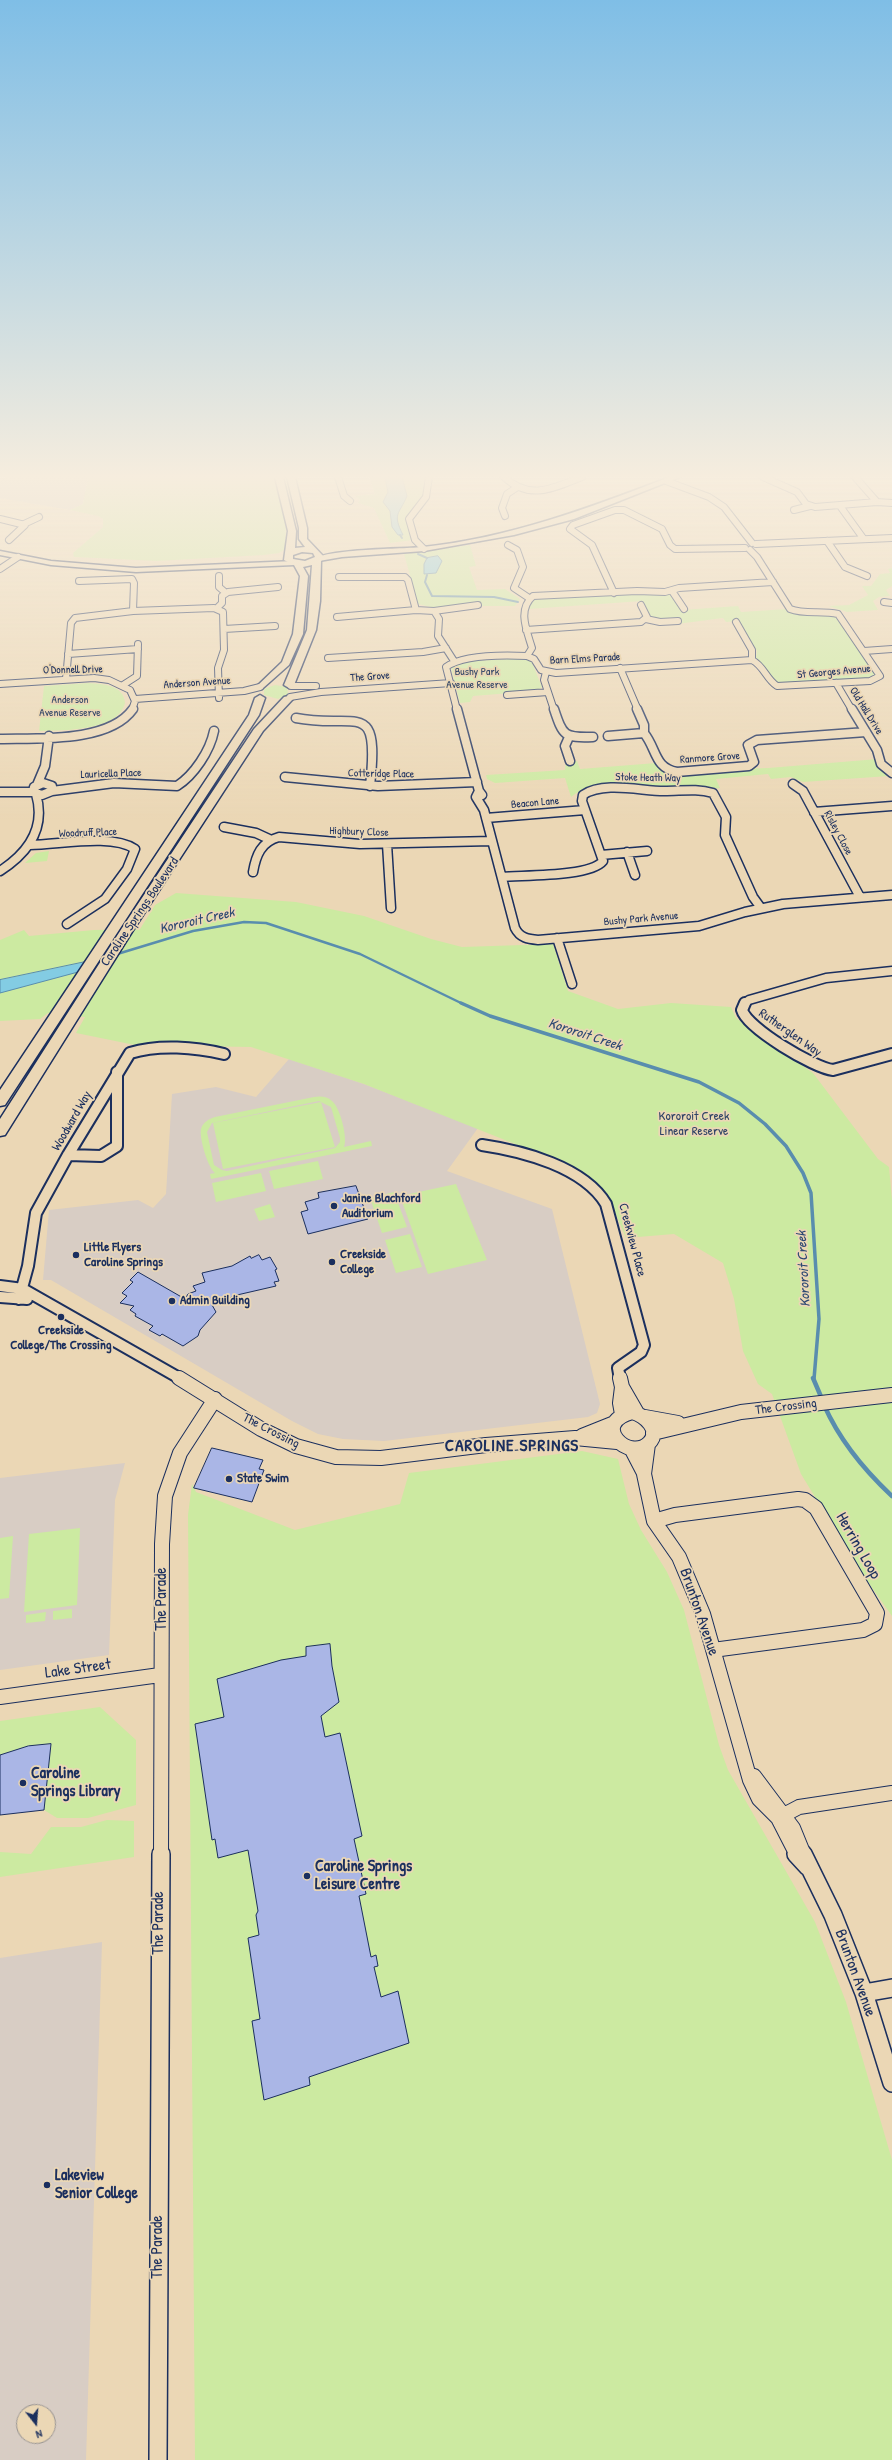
<!DOCTYPE html>
<style>
body{margin:0}
#map{position:relative;width:892px;height:2460px;overflow:hidden;background:#ebd7b5;font-family:"Patrick Hand",sans-serif}
canvas{display:block}
.north{position:absolute;left:16px;top:2404px;width:40px;height:40px;box-sizing:border-box;background:#ebd7b5;border:1px solid #989492;border-radius:50%;rotate:163deg;font-size:11px;font-weight:700;line-height:16px;text-align:center;color:#1b2f5e}
.north::after{content:'';display:block;margin:auto;width:14px;height:18px;background:#1b2f5e;clip-path:polygon(50% 0,100% 100%,50% 72%,0 100%)}
</style>
<div id="map">
<canvas width="892" height="2460"></canvas>
<div class="north">N</div>
</div>
<script>
const g = document.querySelector('canvas').getContext('2d');
g.lineJoin = 'round';
function fillPath(path, color) {
  g.fillStyle = color;
  g.fill(path, 'evenodd');
}
function stroke(path, color, width, dash) {
  g.strokeStyle = color;
  g.lineWidth = width;
  g.lineCap = dash ? 'butt' : 'round';
  g.setLineDash(dash || []);
  g.stroke(path);
}
function label(font, color, halo, rows, align = 'center') {
  g.font = font + ' "Patrick Hand",sans-serif';
  g.lineWidth = 3.5;
  g.setLineDash([]);
  g.textBaseline = 'middle';
  g.strokeStyle = halo;
  g.fillStyle = color;
  for (const [text, x, y, turn = 0] of rows) {
    g.save();
    g.translate(x, y);
    g.rotate((+turn || 0) * Math.PI / 180);
    g.textAlign = isNaN(turn) ? turn : align;
    if (halo) g.strokeText(text, 0, 0);
    g.fillText(text, 0, 0);
    g.restore();
  }
}
const built = new Path2D(`
 M6 477H88L83 504 70 510 0 498V482Z
 M289 1059 364 1084 478 1128 447 1171 552 1209 600 1404 597 1413 588 1417 384 1441 343 1439 318 1434 292 1421 51 1280H43L49 1210 138 1200 153 1208 166 1194 172 1094 216 1087 256 1097Z
 M125 1463 115 1500 109 1655 0 1670V1478Z
 M102 1942 86 2460H0V1958ZM24 2412H48V2436H24Z`);
const green = new Path2D(`
 M88 477H275L286 527 285 549 279 553 264 555 157 561 74 557 73 553 103 527V519L98 516 70 510 83 504Z
 M369 477H427L422 499 406 518 413 540 390 543 374 508 358 503 360 500 355 496 375 494Z
 M470 545 476 566 469 567 477 590 505 589 520 599 515 606H481L480 603 435 608 418 604 404 554Z
 M892 568V586L886 590 890 596 879 597 873 601 878 610 847 612 829 606 849 605 868 595 862 586H871L880 574 890 573 888 569Z
 M641 592 672 595 682 610 738 606 741 612 787 609 834 615 876 674 867 678 781 684C768 679 767 666 756 658L757 651 739 621 726 622 723 618 677 624 650 618 642 601 529 609 532 599Z
 M526 658 531 660 542 687 536 691 473 696 470 702 460 703 451 667 458 662Z
 M89 683C103 684 124 685 125 703 118 732 62 730 39 731L44 686Z
 M275 685 287 687 288 694 278 699 264 695V689Z
 M878 759 889 776 803 782 791 777 771 779 768 774 716 779 720 788C714 789 709 786 703 786 689 785 676 788 663 788 632 787 597 776 571 797L565 778 495 783 487 779 486 775 565 770 566 762 577 761 580 769 656 763 663 771 768 768Z
 M49 851 47 861 25 863 36 853Z
 M176 893 296 902 364 916 431 939 462 947 553 944 568 991 618 1009 671 1003 731 1007 736 1018 813 1073 878 1159 889 1167 892 1200V1616L860 1571 801 1474 772 1394 758 1384 743 1351 734 1299 723 1263 674 1234 626 1238 607 1194 578 1169 364 1084 251 1047 135 1045 76 1033 85 1017 48 1013 40 1019 0 1021V940L24 930 29 936 94 930 140 929 155 905Z
 M314 1097C320 1096 327 1096 332 1101 340 1107 348 1138 344 1147L371 1141 372 1146 211 1179 210 1174 215 1173C208 1168 199 1138 201 1129 203 1122 209 1119 215 1117ZM319 1101 331 1107 340 1138V1142L335 1148 227 1171 222 1170 214 1165 207 1132 212 1123Z
 M321 1102 335 1147 223 1169 213 1123Z
 M318 1161 323 1179 274 1189 269 1171Z
 M261 1173 266 1191 216 1202 212 1183Z
 M456 1184 487 1260 428 1274 400 1196Z
 M394 1192 407 1227 382 1233 370 1198Z
 M270 1204 275 1217 259 1221 254 1209Z
 M410 1234 422 1267 396 1273 385 1240Z
 M582 1451 618 1459 629 1504 641 1530 667 1572 684 1610 719 1745 728 1770 815 1922 846 2002 892 2160V2460H195L188 1515 192 1484 196 1492 295 1530 400 1504 409 1473Z
 M80 1528 77 1605 24 1612 29 1534Z
 M13 1536 9 1598 0 1599V1538Z
 M72 1609V1618L53 1620V1611Z
 M46 1612 45 1621 26 1623V1615Z
 M100 1707 136 1740V1805L88 1818H57L44 1810 51 1744 28 1746 0 1755V1721Z
 M107 1820 134 1821V1857L0 1877V1852L31 1854 51 1827H81Z`);
const water = new Path2D(`
 M402 477 407 496C399 515 392 513 403 535H398L392 527 390 511 383 502 388 492 385 478Z
 M438 556 442 561 436 573 424 574V564L427 558Z
 M90 961 93 968 0 993V980Z`);
const streamFar3 = new Path2D(`
 M400 535 402 538
 M418 554 427 558
 M427 575 425 582 432 596 494 597 518 602`);
const streamFar2 = new Path2D(`
 M114 955 193 931 244 922 266 923 360 954 463 1004`);
const streamFar1 = new Path2D(`
 M461 1003 490 1016 699 1082 739 1103 765 1124 786 1146 803 1173 811 1193 819 1319 814 1379`);
const stream = new Path2D(`
 M813 1378 822 1399
 M824 1405C840 1441 863 1469 892 1496`);
const building = new Path2D(`
 M356 1186 368 1219 308 1234 301 1212 308 1210 305 1202 319 1198 318 1193Z
 M259 1255 262 1260 270 1257 277 1269 275 1270 279 1281 274 1282 276 1286 237 1295 212 1305 216 1312 200 1330 198 1336 183 1346 162 1334 160 1336 149 1330 153 1326 135 1316 136 1314 130 1310 134 1306 120 1303 127 1296 122 1293 133 1282 130 1280 138 1272 185 1299 188 1294 196 1291 193 1286 205 1282 202 1273 232 1266 250 1256 251 1258Z
 M212 1448 263 1460 259 1469 264 1470 252 1502 194 1488Z
 M330 1644 332 1666 339 1702 321 1716 325 1737 340 1733 362 1836 354 1839 366 1894 359 1896 371 1957 376 1955 378 1966 374 1967 381 1997 398 1991 409 2043 309 2077 310 2085 264 2100 252 2021 260 2019 248 1938 259 1935 256 1915 258 1911 248 1850 218 1858 215 1839 212 1840 195 1724 224 1717 217 1679 281 1660 306 1656V1647Z
 M51 1744 44 1810 0 1815V1755L28 1746Z`);
const minorFar4 = new Path2D(`
 M338 477 344 496 350 501
 M504 477C530 501 553 488 582 477
 M763 477 797 492 806 504 815 507 877 502
 M855 477 877 502 892 503
 M666 481 709 497 724 507 752 543
 M840 506 863 538
 M794 510 810 506
 M505 516 502 508 507 494 516 488
 M0 519 25 525 9 540
 M24 524 39 517
 M827 541 845 567 867 576
 M756 544 892 538
 M508 545 517 550 523 567 514 588 529 598
 M424 549 415 540 409 519 426 497 429 477
 M0 569 18 557
 M219 576V587L226 593
 M339 577H405L408 580 416 610
 M79 581 132 579 134 583 133 611
 M672 591 684 609
 M614 593 592 545 570 529 573 525 615 510H624L662 529 670 545 675 549 745 548
 M884 602 892 603
 M217 608 222 603V596L228 592 278 587
 M434 611 478 605
 M337 617 416 610 434 611 439 619 438 636 454 661
 M646 619 660 622 678 621
 M736 622 752 650V660C764 666 766 679 777 686L870 681 880 676 838 614C822 610 805 615 790 609L757 557 750 550
 M224 629 275 626
 M526 630 641 622 647 617 641 605
 M864 651 892 649
 M68 654 138 649
 M527 656 532 648C527 631 517 610 533 596L637 591 665 592 679 588 773 582
 M328 658 423 652 446 648
 M620 668 638 710
 M546 672 544 680 554 710
 M66 679 71 623 75 618 133 611 214 608 223 612 224 650 218 668 219 698
 M836 683 852 710
 M0 684 94 678 109 680 130 690 135 701 132 710
 M123 685 137 676 138 644
 M291 686H316
 M507 695 548 692
 M290 697 321 692 451 683
 M135 699 244 691 260 687
 M457 710 446 667C464 654 505 655 527 656L534 659 541 670 556 673 752 660`);
const minorFar3 = new Path2D(`
 M457 709 479 791 482 795
 M554 709C563 736 564 738 593 737
 M637 709 644 725V733C657 749 654 768 677 772L749 766 754 762 748 745 757 740 866 732
 M852 709 877 750 881 764 892 773
 M296 718C357 730 380 696 370 786
 M608 736 644 733
 M569 737 565 746 570 761
 M0 739C37 738 109 743 133 709
 M285 777 378 786 477 782
 M43 783 52 786V791L42 795 33 792 34 787Z
 M793 784 803 791 860 897
 M37 785 45 766 49 736
 M52 791 114 783 177 786C194 775 210 751 214 731
 M479 791 476 797 484 810 515 928C520 938 528 939 538 940L699 926 745 912 783 904 892 895
 M0 792H33
 M814 812 892 806
 M486 818 585 810
 M224 827 256 833 269 839
 M387 844 391 908
 M30 845C59 845 111 833 135 849L127 869 105 899 67 924
 M627 852 635 875
 M601 855 647 851
 M0 871C28 853 46 828 36 794
 M253 872C256 855 261 842 279 837L360 844 492 841
 M502 877C524 875 590 877 603 861L582 801 583 795C604 781 641 791 664 791 682 791 696 788 713 793L726 817 725 835 753 897 761 908
 M557 938 572 984
 M744 1004 749 1000 826 978 892 971`);
const minorFar2 = new Path2D(`
 M745 1003 742 1010C747 1028 814 1068 833 1070L892 1054
 M482 1145C523 1151 584 1167 606 1204L644 1345 641 1352 618 1368 620 1379
 M68 1155 101 1156 117 1146V1072
 M0 1286 23 1289 181 1379
 M0 1297 27 1299
 M19 1299 28 1266 36 1213 68 1155 130 1053C159 1044 195 1047 224 1054`);
const minorFar1 = new Path2D(`
 M179 1378 261 1429 296 1446 336 1457 381 1458 486 1445 575 1438 617 1442
 M620 1378 622 1387 637 1413
 M622 1387 620 1403 622 1414
 M632 1412C644 1415 662 1430 649 1443 629 1463 589 1424 632 1412Z
 M645 1417 678 1423
 M653 1433 741 1412 892 1395
 M582 1436 612 1424
 M648 1444 644 1474 654 1521 679 1557 703 1614 750 1780 759 1799 778 1818 797 1855
 M631 1448 644 1473
 M654 1521 675 1515 798 1499 805 1500 816 1508 877 1613 875 1624 863 1630 713 1650
 M0 1697 160 1675
 M754 1776 793 1828 804 1855
 M778 1818 799 1807 892 1793
 M161 1855 162 1544 165 1496 180 1453 215 1399`);
const minor = new Path2D(`
 M796 1854 808 1867
 M803 1854 833 1915 864 1993 892 2083
 M864 1993 892 1988
 M158 2460 161 1854`);
const tertiary = new Path2D(`
 M670 477H680L574 519 514 535 424 551 342 557 319 561 315 559C326 549 404 549 423 547 509 538 589 508 670 477Z
 M0 551 51 561 136 568 294 561 298 563 294 565 136 572 51 565 0 555Z`);
const secondary = new Path2D(`
 M275 477H283L296 531 295 548 305 547 299 539V528L287 477H295L307 528V539L324 557 321 561 320 601 316 630 294 685 289 688 284 685 307 630 312 565 303 567 308 576 303 634 289 665 262 689 257 686 282 662 293 634 300 576 294 565 284 560 288 531ZM302 552 313 553 315 557 305 561 293 559V555Z
 M260 695 265 698 259 715 5 1105 0 1106V1090L249 715 255 698Z
 M288 696 293 699 263 731 132 932 5 1135 0 1136V1119L122 928 254 729 284 697Z`);
const markers = [
 [334,1206,4,"#1b2f5e"],
 [76,1255,4,"#1b2f5e"],
 [332,1262,4,"#1b2f5e"],
 [172,1301,4,"#1b2f5e"],
 [61,1317,4,"#1b2f5e"],
 [229,1479,4,"#1b2f5e"],
 [23,1783,4,"#1b2f5e"],
 [307,1876,4,"#1b2f5e"],
 [47,2185,4,"#1b2f5e"]
];
const farStreetnames = [
 ["Barn Elms Parade",585,659,-3],
 ["O'Donnell Drive",73,670,-1],
 ["St Georges Avenue",834,672,-5],
 ["The Grove",370,677,-4],
 ["Anderson Avenue",197,683,-4],
 ["Old Hall Drive",866,711,58],
 ["Ranmore Grove",710,758,-4],
 ["Lauricella Place",111,774,-2],
 ["Cotteridge Place",381,774,1],
 ["Stoke Heath Way",648,778,1],
 ["Beacon Lane",535,803,-5],
 ["Highbury Close",359,832,2],
 ["Woodruff Place",88,833,-2],
 ["Risley Close",838,833,62],
 ["Bushy Park Avenue",641,919,-5]
];
const farParknames = [
 ["Bushy Park",477,672],
 ["Avenue Reserve",477,685],
 ["Anderson",70,700],
 ["Avenue Reserve",70,713]
];
const streetNames = [
 ["Caroline Springs Boulevard",140,912,-56],
 ["Rutherglen Way",790,1033,35],
 ["Woodward Way",72,1121,-60],
 ["Creekview Place",632,1240,75],
 ["The Crossing",786,1407,-7],
 ["The Crossing",271,1431,27]
];
const parkNames = [
 ["Kororoit Creek",694,1117],
 ["Linear Reserve",694,1132]
];
const poiNames = [
 ["Janine Blachford",342,1199],
 ["Auditorium",342,1214],
 ["Little Flyers",84,1248],
 ["Caroline Springs",84,1263],
 ["Creekside",340,1255],
 ["College",340,1270],
 ["Admin Building",180,1301],
 ["Creekside",61,1331,"center"],
 ["College/The Crossing",61,1346,"center"],
 ["State Swim",237,1479]
];
const waterNames = [
 ["Kororoit Creek",197,921,-13],
 ["Kororoit Creek",585,1035,18],
 ["Kororoit Creek",804,1269,-93]
];
const nearStreetnames = [
 ["Herring Loop",858,1546,60],
 ["The Parade",162,1599,-90],
 ["Brunton Avenue",699,1612,71],
 ["Lake Street",78,1669,-8],
 ["The Parade",159,1923,-90],
 ["Brunton Avenue",855,1973,70],
 ["The Parade",158,2247,-90]
];
const nearPoinames = [
 ["Caroline",31,1774],
 ["Springs Library",31,1792],
 ["Caroline Springs",315,1867],
 ["Leisure Centre",315,1885],
 ["Lakeview",55,2176],
 ["Senior College",55,2194]
];
const districtNames = [
 ["CAROLINE SPRINGS",512,1446]
];
fillPath(built, '#d8cdc4');
fillPath(green, '#cceaa1');
fillPath(water, '#83cce3');
stroke(water, '#598dae', 1);
stroke(streamFar3, '#598dae', 2);
stroke(streamFar2, '#598dae', 2.5);
stroke(streamFar1, '#598dae', 3.5);
stroke(stream, '#598dae', 4.5);
fillPath(building, '#aab6e6');
stroke(building, '#1b2f5e', 1);
stroke(minorFar4, '#1b2f5e', 8);
stroke(minorFar3, '#1b2f5e', 11);
stroke(minorFar2, '#1b2f5e', 14);
stroke(minorFar1, '#1b2f5e', 16);
stroke(minor, '#1b2f5e', 20);
stroke(tertiary, '#1b2f5e', 3);
stroke(secondary, '#1b2f5e', 3);
stroke(minorFar4, '#ebd7b5', 6);
stroke(minorFar3, '#ebd7b5', 8);
stroke(minorFar2, '#ebd7b5', 10);
stroke(minorFar1, '#ebd7b5', 14);
stroke(minor, '#ebd7b5', 17);
fillPath(tertiary, '#ebd7b5');
fillPath(secondary, '#ebd7b5');
const sky = g.createLinearGradient(0, 0, 0, 822);
sky.addColorStop(0, '#7fbee6');
sky.addColorStop(0.58, '#f6edde');
sky.addColorStop(1, '#f6edde00');
g.fillStyle = sky;
g.fillRect(0, 0, 892, 822);
for (const [x, y, r, color] of markers) {
  const dot = new Path2D();
  dot.arc(x, y, r, 0, 2 * Math.PI);
  g.fillStyle = color;
  g.fill(dot);
  stroke(dot, '#ebd7b5', 1.5);
}
label('11px', '#1b2f5e', '#ebd7b5', farStreetnames);
label('11px', '#2d4265', '#ebd7b5', farParknames);
label('13px', '#1b2f5e', '#ebd7b5', streetNames);
label('13px', '#2d4265', '#ebd7b5', parkNames);
label('bold 13px', '#1b2f5e', '#ebd7b5', poiNames, 'left');
label('italic 14px', '#2b4772', '#ebd7b5', waterNames);
label('16px', '#1b2f5e', '#ebd7b5', nearStreetnames);
label('bold 16px', '#1b2f5e', '#ebd7b5', nearPoinames, 'left');
g.letterSpacing = '1px';
label('bold 17px', '#1b2f5e', '#ebd7b5', districtNames);
g.letterSpacing = '0px';
</script>
